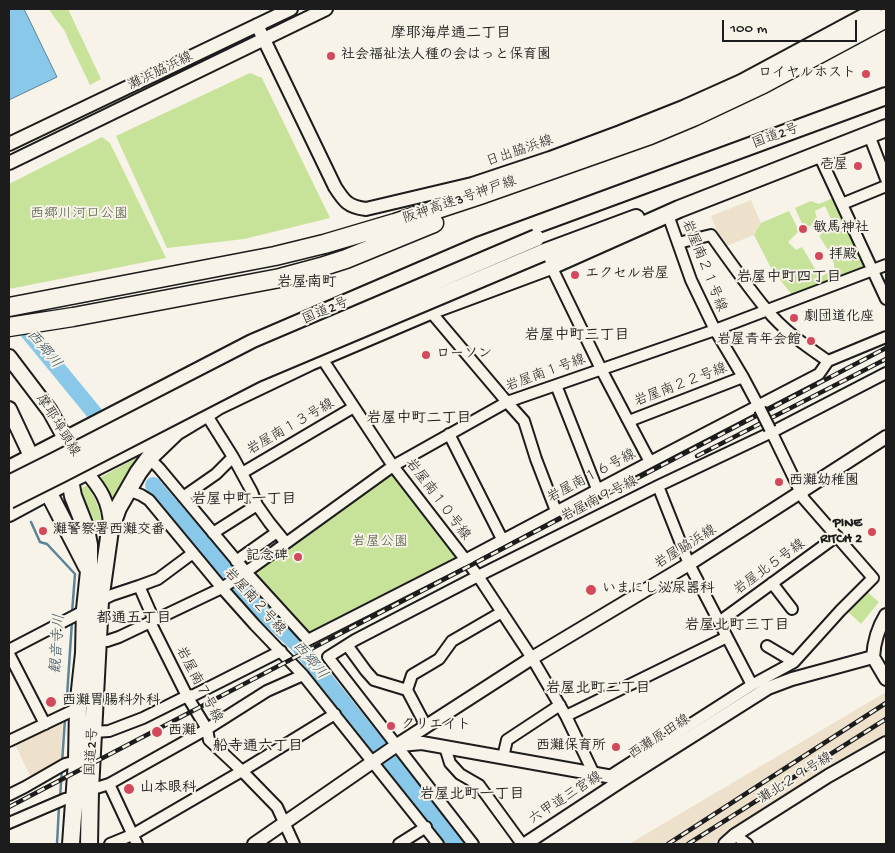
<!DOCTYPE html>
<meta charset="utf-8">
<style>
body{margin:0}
#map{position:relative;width:895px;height:853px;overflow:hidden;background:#f7f3e8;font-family:"Gochi Hand",sans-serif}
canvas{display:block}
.frame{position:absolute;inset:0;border:10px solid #1c1c1c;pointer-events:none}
.scale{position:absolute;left:722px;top:20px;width:135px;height:22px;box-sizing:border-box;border:2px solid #1c1c1c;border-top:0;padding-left:6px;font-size:15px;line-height:18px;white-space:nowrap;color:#1c1c1c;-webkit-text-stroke:4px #f7f3e8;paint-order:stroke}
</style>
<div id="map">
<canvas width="895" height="853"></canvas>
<div class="frame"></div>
<div class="scale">100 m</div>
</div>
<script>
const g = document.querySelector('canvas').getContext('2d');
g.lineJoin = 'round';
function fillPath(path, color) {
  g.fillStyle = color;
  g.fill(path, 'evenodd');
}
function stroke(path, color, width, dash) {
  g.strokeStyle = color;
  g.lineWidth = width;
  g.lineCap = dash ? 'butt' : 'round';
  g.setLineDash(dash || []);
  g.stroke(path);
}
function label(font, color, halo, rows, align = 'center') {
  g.font = font + ' "Gochi Hand","Klee One",sans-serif';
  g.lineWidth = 4;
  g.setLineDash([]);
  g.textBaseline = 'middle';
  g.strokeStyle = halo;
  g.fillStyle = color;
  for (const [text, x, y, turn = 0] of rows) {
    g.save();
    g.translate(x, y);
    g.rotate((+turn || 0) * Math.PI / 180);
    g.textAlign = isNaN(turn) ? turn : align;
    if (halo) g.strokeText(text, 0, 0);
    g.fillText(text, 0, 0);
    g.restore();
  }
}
const built = new Path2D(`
 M751 200 761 223 754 235 724 247 714 234 717 231 711 216Z
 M886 692V734L742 823 713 844H629Z
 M63 718 61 757 57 765 31 778 14 742Z`);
const green = new Path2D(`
 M49 9H68L101 79 90 85 68 39C66 29 54 19 49 9Z
 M250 73 262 78 330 218 244 239 167 248 116 136Z
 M102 137 110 143 166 258 9 289V184Z
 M835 197 867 269 793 296 771 268 754 235 761 223 789 211 799 231 788 242 796 250 802 247 820 277 835 269 832 256 819 236 833 223 825 206 815 211 818 223 804 228 795 208 811 201 819 204Z
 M145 453 114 501 101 477Z
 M388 474 396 476 460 559 319 632 308 631 288 613 257 576V568Z
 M86 486H88C98 500 106 527 100 543L97 530 94 520 80 491 83 487Z
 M866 591 879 602 861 624 847 611Z`);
const water = new Path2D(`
 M9 9H24L57 77 9 100Z`);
const stream = new Path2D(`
 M31 522 40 542 47 544 75 574 72 613
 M66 711 72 621
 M62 763 65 719
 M60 798 62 768
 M57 844 59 806`);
const river = new Path2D(`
 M9 309 96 415
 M153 485 259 609 298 645 456 844`);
const minor = new Path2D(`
 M869 135 886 179
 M819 155 886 299
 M842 204 886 186
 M668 215 691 280 715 330 743 377 760 409
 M678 243 711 235C729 260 747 286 766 309 783 330 806 346 828 361
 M551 266 601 369 650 462
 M430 311 507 402 524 421 536 459 556 511
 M321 357 393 466 478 576 532 658 566 716 594 774
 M556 385 597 489
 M206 414 233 457 252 492 257 505 269 522 286 543
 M629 421 743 377
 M449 434 502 539
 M149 458 159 468 246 572 308 640 465 560 650 462 819 374 828 361 886 337
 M242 473 354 407
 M658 486 689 564 752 685
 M128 490 141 495 149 500 222 588 255 625 303 675 438 844
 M183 497 216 474 233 457
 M213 533 257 505
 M236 561 277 532
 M772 583 792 609
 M139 586 158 579 193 553
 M150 622 187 696 207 729 209 740 242 771 277 807 294 844
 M719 622 837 536
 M93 640 107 641 119 637 222 588 246 572 393 466 507 402 715 330 886 265
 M347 645 366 671 374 680 407 690 426 726
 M767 646 794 662
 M9 650 80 613 100 601 112 595 139 586 154 620
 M9 654 45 724
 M407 690 412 675 439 659 452 641 502 612
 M566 716 727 637
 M94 732 109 731 143 718 187 696 194 695 281 651
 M9 741 78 708
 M445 747 450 763 460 774 479 785 522 844
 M503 757 507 740 560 705
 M610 776 752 685 794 662 840 611 873 578 804 499 770 429
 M109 784 137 844
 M90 790 109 784 207 729 267 691 303 675
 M9 795 25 787 65 764 77 761
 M9 823 65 799 74 798
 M735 835 747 844
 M110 844 132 835 242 771 335 714
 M399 844 426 827
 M473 844 328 657 355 640 478 576 658 486 772 432 886 373`);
const tertiary = new Path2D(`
 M257 25 335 187C344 201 348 207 366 209L472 184 550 158 620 132 683 107 741 81 875 9
 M9 144 291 9
 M9 163 326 9
 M86 472C101 489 109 502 110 525
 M873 657C874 642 878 628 886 615
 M400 745 422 743 624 779
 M254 844 397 745 532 658 689 564 886 437
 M525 844 624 779 768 688 792 679 873 657 886 679
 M725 844 735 835 828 776 886 743`);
const secondary = new Path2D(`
 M9 357 50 411 71 449
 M9 409 32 458`);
const trunk = new Path2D(`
 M542 253 636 218
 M9 469 252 343 478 246 886 96
 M43 482 87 567
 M9 513 70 480 171 429
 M71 844 77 761 78 708 84 653 85 609 89 571V545L86 529 73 496 70 480 69 473 71 458
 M89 844 90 790 100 601 110 530 118 508 138 473 149 458 176 432 206 414 218 406 310 362 430 311 551 266 679 209 886 128`);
const motorway = new Path2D(`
 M9 307 275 256 324 244 395 223 480 195 650 135 693 117 763 84 886 18
 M9 327 73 317 280 278 321 267 346 259 434 223`);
const rail = new Path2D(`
 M697 456 886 359
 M9 807 886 348
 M668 844 886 703
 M688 844 886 719`);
const minorBridge = new Path2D(`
 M760 409 770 429`);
const trunkBridge = new Path2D(`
 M9 484 55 461 261 355 536 238
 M9 500 61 474 255 374 542 253`);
const markers = [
 [331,56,5,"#d1495b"],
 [866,74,5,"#d1495b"],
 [858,166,5,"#d1495b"],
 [803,229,5,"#d1495b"],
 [819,256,5,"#d1495b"],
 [575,275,5,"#d1495b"],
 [794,318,5,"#d1495b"],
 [811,341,5,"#d1495b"],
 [426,355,5,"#d1495b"],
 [779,482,5,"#d1495b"],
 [43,531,5,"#d1495b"],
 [872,532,5,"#d1495b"],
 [298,557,5,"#d1495b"],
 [591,590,6,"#d1495b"],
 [51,702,6,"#d1495b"],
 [391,726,5,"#d1495b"],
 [157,732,6,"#d1495b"],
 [616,747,5,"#d1495b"],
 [129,789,6,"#d1495b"]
];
const poiNames = [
 ["社会福祉法人種の会はっと保育園",341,56],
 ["ロイヤルホスト",856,74,"right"],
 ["壱屋",848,166,"right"],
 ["敏馬神社",813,229],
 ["拝殿",829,256],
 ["エクセル岩屋",585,275],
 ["劇団道化座",804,318],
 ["岩屋青年会館",801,341,"right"],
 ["ローソン",436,355],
 ["西灘幼稚園",789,482],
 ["PINE",862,524,"right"],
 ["RITCH 2",862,540,"right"],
 ["灘警察署西灘交番",53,531],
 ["記念碑",288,557,"right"],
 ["いまにし泌尿器科",602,590],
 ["西灘胃腸科外科",62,702],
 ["クリエイト",401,726],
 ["西灘",168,732],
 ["西灘保育所",606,747,"right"],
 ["山本眼科",140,789]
];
const streetNames = [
 ["灘浜脇浜線",161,72,-26],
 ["国道2号",776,137,-20],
 ["日出脇浜線",520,152,-19],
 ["阪神高速3号神戸線",460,201,-19],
 ["岩屋南２１号線",703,266,68],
 ["国道2号",326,312,-23],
 ["岩屋南１号線",546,374,-20],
 ["岩屋南２２号線",681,386,-21],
 ["摩耶埠頭線",57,426,58],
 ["岩屋南１３号線",291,428,-30],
 ["岩屋南１６号線",592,477,-28],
 ["岩屋南１０号線",437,500,53],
 ["岩屋南９号線",600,500,-27],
 ["岩屋脇浜線",686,548,-32],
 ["岩屋北５号線",770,568,-36],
 ["岩屋南２号線",254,602,48],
 ["岩屋南７号線",198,685,62],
 ["西灘原田線",660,738,-33],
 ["国道2号",93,752,-87],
 ["灘北２９号線",796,779,-32],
 ["六甲道三宮線",566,799,-33]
];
const parkNames = [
 ["西郷川河口公園",79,215],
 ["岩屋公園",380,543]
];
const neighbourhoodNames = [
 ["摩耶海岸通二丁目",451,35],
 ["岩屋中町四丁目",789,279],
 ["岩屋南町",307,284],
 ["岩屋中町三丁目",577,337],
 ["岩屋中町二丁目",419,420],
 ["岩屋中町一丁目",244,501],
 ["都通五丁目",134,620],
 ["岩屋北町三丁目",737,627],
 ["岩屋北町二丁目",598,690],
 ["船寺通六丁目",258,748],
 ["岩屋北町一丁目",472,796]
];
const waterNames = [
 ["西郷川",43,350,50],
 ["観音寺川",59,644,-86],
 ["西郷川",309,661,50]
];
fillPath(built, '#eee1cc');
fillPath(green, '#c7e299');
fillPath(water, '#89c8e9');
stroke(water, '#5d8397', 1);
stroke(stream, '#5d8397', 2.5);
stroke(river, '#89c8e9', 16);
stroke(minor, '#1c1c1c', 14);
stroke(tertiary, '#1c1c1c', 16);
stroke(secondary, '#1c1c1c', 18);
stroke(trunk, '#1c1c1c', 20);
stroke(motorway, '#1c1c1c', 21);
stroke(minor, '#f7f3e8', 10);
stroke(tertiary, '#f7f3e8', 12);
stroke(secondary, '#f7f3e8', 14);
stroke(trunk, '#f7f3e8', 16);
stroke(motorway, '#f7f3e8', 18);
stroke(rail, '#1c1c1c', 4.5);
stroke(rail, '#f7f3e8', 2.5, [8]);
stroke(minorBridge, '#1c1c1c', 14, []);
stroke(trunkBridge, '#1c1c1c', 20, []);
stroke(minorBridge, '#f7f3e8', 10);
stroke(trunkBridge, '#f7f3e8', 16);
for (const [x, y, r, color] of markers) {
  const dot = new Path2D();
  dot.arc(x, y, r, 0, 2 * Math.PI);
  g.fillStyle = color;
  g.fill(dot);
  stroke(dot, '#f7f3e8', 2);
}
label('bold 14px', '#1c1c1c', '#f7f3e8', poiNames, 'left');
label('14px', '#1c1c1c', '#f7f3e8', streetNames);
label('14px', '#4f5742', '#f7f3e8', parkNames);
label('bold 15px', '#1c1c1c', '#f7f3e8', neighbourhoodNames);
label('italic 15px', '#425864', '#f7f3e8', waterNames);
</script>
